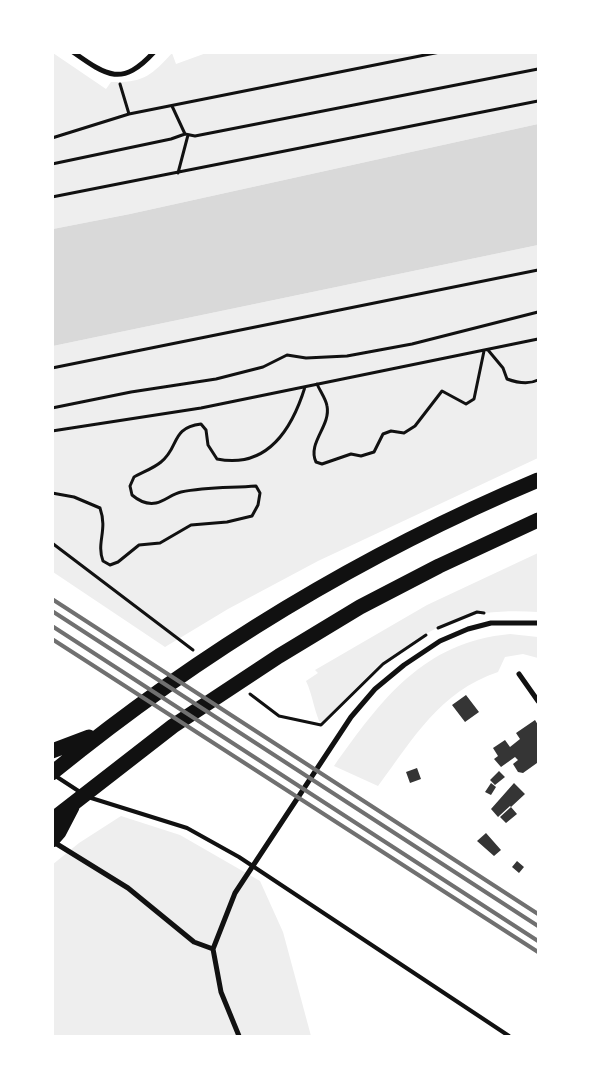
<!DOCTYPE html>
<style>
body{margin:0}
#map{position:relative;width:591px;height:1089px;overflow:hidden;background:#fff;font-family:"Public Sans",sans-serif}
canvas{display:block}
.frame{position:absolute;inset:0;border:54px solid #fff;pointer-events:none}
</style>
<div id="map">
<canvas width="591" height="1089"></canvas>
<div class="frame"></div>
</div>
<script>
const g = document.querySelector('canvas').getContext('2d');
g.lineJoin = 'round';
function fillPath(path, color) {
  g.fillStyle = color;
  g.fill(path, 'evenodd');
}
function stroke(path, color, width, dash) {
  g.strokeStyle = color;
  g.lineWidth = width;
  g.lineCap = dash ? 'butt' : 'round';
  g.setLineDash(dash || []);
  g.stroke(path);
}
const green = new Path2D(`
 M209 52 538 53V124L130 214 53 229V53L106 89 111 82C143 83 151 76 172 53L176 64Z
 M538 245V458L318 561 228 609 165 647 53 572V346Z
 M538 553V612C521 611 503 611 485 613 417 622 367 679 321 725 314 711 313 696 306 681L318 673 315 670 427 605Z
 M510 634 538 637V658L523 654 505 657 498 672C439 692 414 738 378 786L334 766C381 700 423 642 510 634Z
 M121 816 180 835 260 881 283 932 311 1036H53L52 865 79 843Z`);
const water = new Path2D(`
 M538 124V245L53 346V229L130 214Z`);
const building = new Path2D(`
 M466 695 479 712 465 722 452 705Z
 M535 720 538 725V764L537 763 523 773 518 772 513 764 518 760 515 757 501 767 494 759 498 756 493 748 505 740 510 747 520 739 516 733Z
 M417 768 421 779 410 783 406 772Z
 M499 771 505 777 495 785 490 780Z
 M491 783 496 787 491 795 485 792Z
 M514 783 525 794 511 807 517 814 506 823 500 817 511 807 510 806 498 817 491 809Z
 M486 833 501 850 494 856 477 841Z
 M517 861 524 867 519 873 512 867Z`);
const path = new Path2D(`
 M120 84 129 114
 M172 106 185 134
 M52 138 129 114 440 52
 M52 164 171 139 185 134 195 136 538 69
 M178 173 188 135
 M52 197 538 101
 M488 350 503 368 507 379C518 383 528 385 538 380
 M52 368 538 270
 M317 384C320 391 326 399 327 406 331 426 307 443 316 462L322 464 351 454 361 456 374 452 383 434 391 431 404 433 415 426 442 391 466 404 474 399 484 351
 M52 408 131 392 216 379 263 367 287 355 306 358 347 356 412 344 538 312
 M52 431 201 408 538 339
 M52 493 74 497 100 508C108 531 96 542 103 561L110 565 118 562 139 545 160 543 191 525 227 522 252 516 258 505 260 493 256 486C230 488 206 487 181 492 172 494 165 501 156 503 146 505 139 501 132 495L130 486 134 477C143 472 154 468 161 462 180 447 170 428 201 424L206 430 208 445 217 459C267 469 292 429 305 387
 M52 543 193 650
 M438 628 477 612 484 613
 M250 694 279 716 321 725 383 664 426 635`);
const service = new Path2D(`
 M54 775 80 792
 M88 797 187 828 239 857 509 1036`);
const minor = new Path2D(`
 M73 52C107 76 122 87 154 52
 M519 674 538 701
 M52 841 128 888 194 942 213 949
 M239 1036 221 992 213 949 235 893 351 717 375 689 404 665 440 641 468 629 491 623H538`);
const motorway = new Path2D(`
 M52 751 89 737
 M52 773C199 653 364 553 538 480
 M52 820 173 726 279 656 360 607 439 566 538 520
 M52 840 59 832 72 807`);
const rail = new Path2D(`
 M52 599 538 914
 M52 611 538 926
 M52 626 538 941
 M52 639 538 952`);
fillPath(green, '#eee');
fillPath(water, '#d9d9d9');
fillPath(building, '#353535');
stroke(path, '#111', 3);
stroke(service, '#111', 4);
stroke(minor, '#111', 5);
stroke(motorway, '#111', 15);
stroke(rail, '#707070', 4);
</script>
